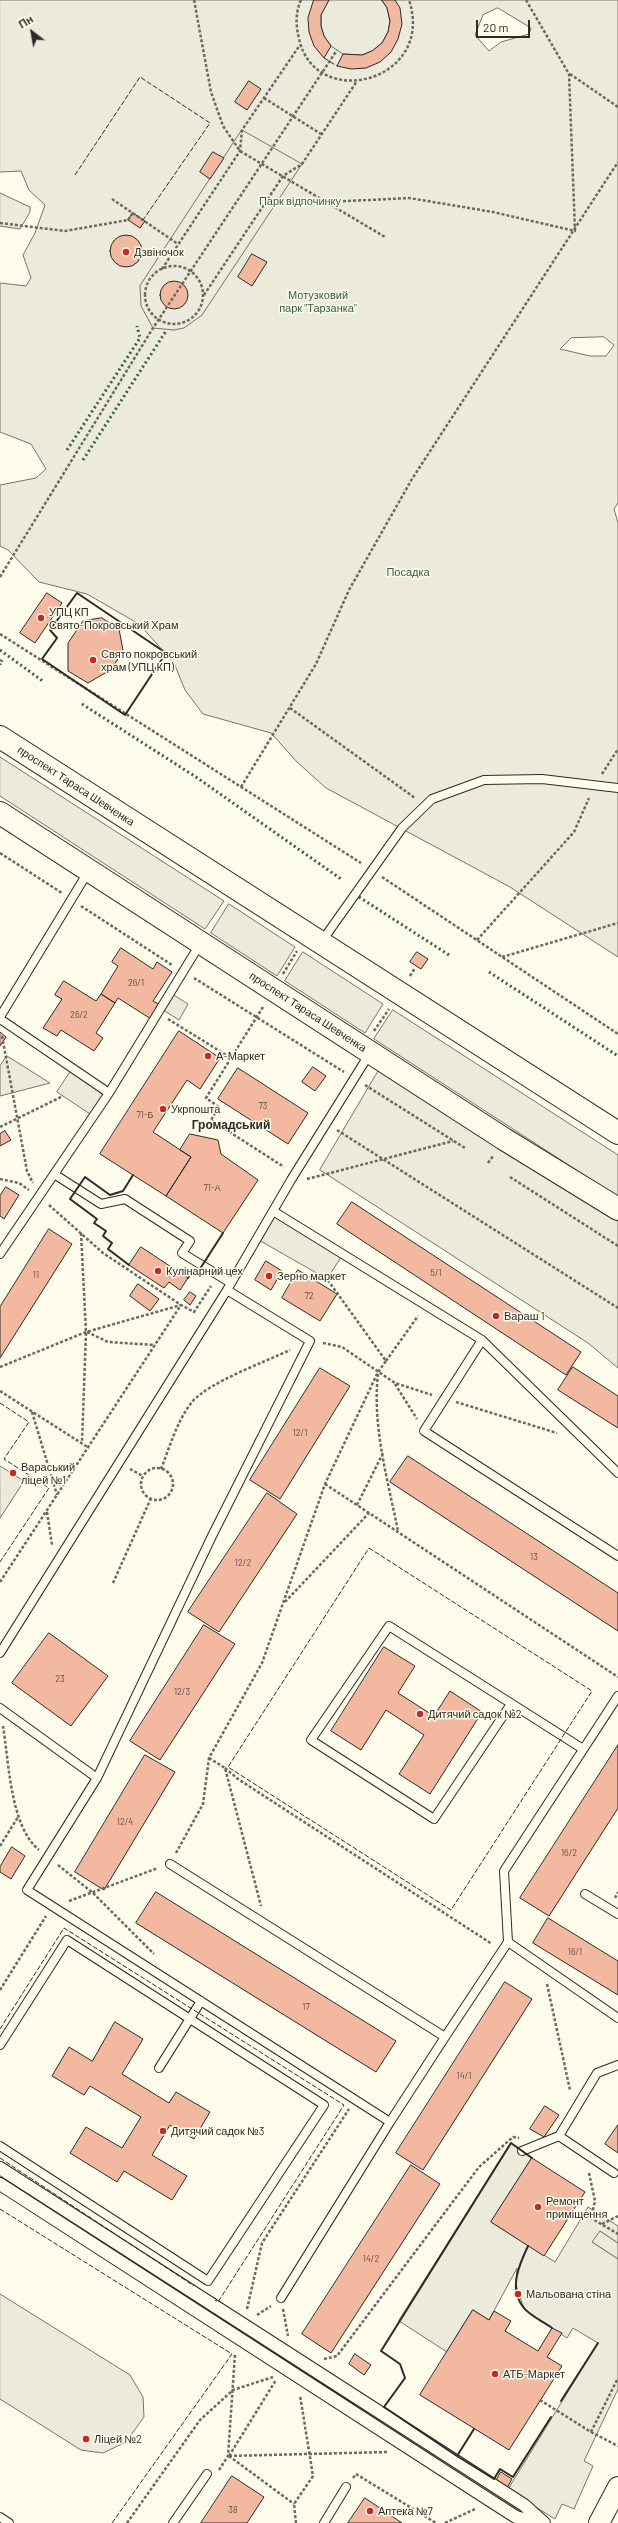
<!DOCTYPE html>
<meta charset="utf-8">
<style>
body{margin:0}
#map{position:relative;width:618px;height:2523px;overflow:hidden;background:#fdfbea;font-family:Barlow,sans-serif}
canvas{display:block}
.north{position:absolute;left:12px;top:12px;width:40px;height:40px;-webkit-text-stroke:3px #fdfbea;paint-order:stroke;rotate:329deg;font-size:11px;font-weight:700;line-height:16px;text-align:center;color:#2b2b2b}
.north::after{content:'';display:block;margin:auto;width:14px;height:18px;background:#2b2b2b;clip-path:polygon(50% 0,100% 100%,50% 72%,0 100%)}
.scale{position:absolute;left:476px;top:20px;width:54px;height:18px;box-sizing:border-box;border:2px solid #2b2b2b;border-top:0;padding-left:5px;font-size:12px;line-height:14px;white-space:nowrap;color:#2b2b2b;-webkit-text-stroke:3px #fdfbea;paint-order:stroke}
</style>
<div id="map">
<canvas width="618" height="2523"></canvas>
<div class="north">Пн</div>
<div class="scale">20 m</div>
</div>
<script>
const g = document.querySelector('canvas').getContext('2d');
g.lineJoin = 'round';
function fillPath(path, color) {
  g.fillStyle = color;
  g.fill(path, 'evenodd');
}
function stroke(path, color, width, dash) {
  g.strokeStyle = color;
  g.lineWidth = width;
  g.lineCap = dash ? 'butt' : 'round';
  g.setLineDash(dash || []);
  g.stroke(path);
}
function label(font, color, halo, rows, align = 'center') {
  g.font = font + ' Barlow,sans-serif';
  g.lineWidth = 3;
  g.setLineDash([]);
  g.textBaseline = 'middle';
  g.strokeStyle = halo;
  g.fillStyle = color;
  for (const [text, x, y, turn = 0] of rows) {
    g.save();
    g.translate(x, y);
    g.rotate((+turn || 0) * Math.PI / 180);
    g.textAlign = isNaN(turn) ? turn : align;
    if (halo) g.strokeText(text, 0, 0);
    g.fillText(text, 0, 0);
    g.restore();
  }
}
const green = new Path2D(`
 M0 0H618V503L614 509 618 523V957L510 887 326 788 297 762 271 733 203 714 185 690 174 663 139 624 87 594 39 582 8 550 0 546V485L36 478 46 469 31 444 0 432V283L26 286 31 278 23 255 35 233 45 205 29 190 21 171 0 172ZM498 8 531 28 529 34 501 42 489 51 475 35 483 15ZM604 337 614 345 606 356H590L560 349 571 338Z
 M0 193 30 207V212L20 229 0 226Z
 M0 757 224 901 205 929 0 796Z
 M229 904 295 947 277 976 211 933Z
 M303 952 383 1004 365 1033 285 981Z
 M393 1010 618 1155V1197L374 1039Z
 M7 1056 50 1083 0 1096V1066Z
 M379 1070 618 1221V1368L588 1343 320 1170Z
 M600 2231 618 2243V2259L592 2242Z
 M0 2294 130 2375 143 2397 144 2417 126 2442 103 2453 81 2450 0 2399Z`);
const parking = new Path2D(`
 M329 0H382L387 8 390 21 388 32 382 43 372 51 362 55 343 54 331 46 324 36 321 26V15Z
 M242 130 302 164 202 315 184 328 174 330 153 328 141 306 140 286Z
 M172 994 188 1004 179 1020 163 1010Z
 M73 1068 109 1093 93 1116 57 1092Z
 M273 1211 343 1254 327 1279 257 1239Z
 M0 1466 24 1481 0 1518Z
 M511 2143 532 2158 491 2222 555 2262 588 2207 618 2226V2243L600 2231 592 2242 618 2259V2389L584 2461 593 2466 574 2509 562 2504 555 2519 526 2501 505 2494 598 2343 573 2328 567 2338 524 2309 516 2285 517 2268 489 2320 473 2310 447 2352 399 2321Z`);
const building = new Path2D(`
 M314 0H329L321 15V26L324 36 331 46 324 58 314 46 309 32 308 18Z
 M382 0H395L400 8 402 24 398 39 391 52 380 62 366 68 351 69 337 66 343 54 362 55 372 51 382 43 388 32 390 21 387 8Z
 M249 81 261 89 247 110 235 102Z
 M213 152 224 158 210 179 200 172Z
 M133 213 145 221 140 228 128 220Z
 M110 251a16 16 0 1 1 32 0a16 16 0 1 1-32 0Z
 M252 254 267 262 252 286 238 277Z
 M160 295a14 14 0 1 1 28 0a14 14 0 1 1-28 0Z
 M47 593 62 603 35 643 20 633Z
 M102 618 119 629 123 650 112 669 88 683 68 671V643L83 621Z
 M121 948 153 969 157 962 172 972 153 1001 160 1005 151 1019 118 998 115 1003 101 994 118 966 112 962Z
 M417 952 428 959 421 969 410 962Z
 M64 981 96 1001 101 994 115 1003 96 1033 103 1038 94 1051 61 1030 57 1036 43 1028 62 999 55 995Z
 M179 1031 220 1058 200 1089 187 1080 153 1132 191 1157 166 1196 100 1154Z
 M0 1032 6 1037 0 1046Z
 M313 1067 326 1076 315 1091 302 1082Z
 M238 1068 308 1113 288 1144 218 1099Z
 M5 1131 11 1140 0 1146V1134Z
 M190 1134 218 1140 221 1154 258 1180 223 1233 166 1196 191 1157 180 1150Z
 M6 1187 19 1195 4 1219 0 1216V1196Z
 M352 1202 581 1352 566 1375 337 1224Z
 M49 1229 72 1244 0 1358V1307Z
 M141 1247 188 1278 180 1290 169 1282 164 1288 129 1265Z
 M266 1261 282 1271 271 1290 255 1280Z
 M298 1270 337 1294 320 1321 282 1298Z
 M138 1284 159 1299 150 1311 130 1296Z
 M190 1292 196 1296 190 1305 184 1300Z
 M573 1367 618 1396V1428L558 1390Z
 M320 1368 350 1386 280 1499 250 1480Z
 M408 1456 618 1593V1631L390 1482Z
 M267 1493 297 1514 219 1632 188 1612Z
 M204 1625 235 1644 160 1760 130 1741Z
 M49 1633 108 1676 71 1726 12 1683Z
 M384 1647 415 1666 398 1693 434 1716 450 1691 482 1712 430 1794 399 1774 424 1735 386 1710 361 1750 331 1731Z
 M618 1745V1808L549 1916 520 1898Z
 M145 1755 175 1772 104 1890 75 1872Z
 M12 1847 25 1856 11 1879 0 1872V1867Z
 M156 1892 396 2041 376 2072 136 1923Z
 M548 1918 618 1961V1995L533 1943Z
 M505 1982 532 1999 423 2170 396 2153Z
 M115 2022 143 2039 122 2074 169 2103 176 2092 210 2112 194 2139 170 2125 152 2155 187 2176 172 2200 124 2171 117 2182 70 2153 86 2127 122 2148 141 2117 90 2086 84 2095 52 2076 69 2047 92 2061Z
 M545 2106 559 2115 544 2137 530 2129Z
 M618 2125V2153L605 2144Z
 M532 2158 585 2192 544 2256 491 2222Z
 M411 2165 440 2184 331 2353 302 2334Z
 M473 2310 489 2320 494 2311 511 2321 505 2331 538 2351 552 2328 562 2333 547 2357 562 2366 509 2450 420 2395Z
 M355 2354 371 2365 364 2375 349 2364Z
 M501 2472 512 2479 507 2488 496 2481Z
 M232 2476 264 2497 247 2523H201Z
 M365 2498 402 2523H348Z`);
const path = new Path2D(`
 M194 0 211 92 223 126 240 151 385 237
 M301 0C295 13 296 26 299 39 316 113 436 81 409 0
 M570 74 618 107
 M264 98 321 134
 M112 199 178 244
 M328 202 409 198 493 212 575 231 569 74 526 0
 M0 223 65 231 128 220 133 213
 M145 295a29 29 0 1 1 58 0a29 29 0 1 1-58 0Z
 M162 269 240 151 242 130 300 45
 M204 295 283 176 302 164 357 81
 M0 577 153 328 337 50
 M0 634 361 863
 M0 660 2 661 0 665
 M290 708 415 798
 M602 774 618 749
 M241 787 316 664 349 590 412 479 618 162
 M0 853 62 893
 M382 877 618 1034
 M81 906 172 965
 M477 940 574 832 589 798
 M502 957 618 923
 M283 974 297 951
 M410 976 415 968
 M194 978 344 1072
 M263 1007 206 1098 219 1107 211 1120 284 1167
 M168 1019 231 1058
 M374 1031 389 1009
 M2 1036 27 1171 33 1183
 M365 1085 465 1148
 M0 1127 63 1096
 M337 1130 618 1308
 M488 1163 494 1155
 M510 1177 618 1246
 M0 1179 19 1183 29 1190
 M307 1179 453 1141
 M49 1205 103 1253 181 1305
 M81 1233 86 1332 82 1443
 M87 1332 108 1342 155 1345
 M323 1343 342 1347 395 1383 432 1395
 M386 1361 418 1316
 M0 1367 86 1332 181 1305
 M378 1374C372 1426 388 1481 398 1531
 M395 1384 417 1419
 M0 1391 89 1448
 M456 1402 557 1433
 M32 1412 57 1495
 M141 1484a16 16 0 1 1 32 0a16 16 0 1 1-32 0Z
 M130 1469 143 1476
 M161 1469C170 1446 177 1421 192 1402 209 1382 265 1362 290 1350
 M325 1484 618 1677
 M357 1505 383 1453
 M47 1512 52 1545
 M0 1582 181 1305 194 1312 211 1286
 M113 1583 151 1498
 M285 1602 369 1513
 M3 1726C9 1762 10 1826 39 1850
 M209 1758 225 1768 261 1906
 M225 1768 238 1779 492 1944
 M0 1846 18 1817
 M176 1853 203 1804 209 1758 262 1663 325 1484 378 1372 386 1361 327 1279
 M58 1865 93 1893 154 1954
 M615 1898 618 1892
 M69 1901 158 1868
 M547 1984 570 2090
 M0 1990 46 1916
 M589 2173 595 2201 591 2218 618 2234
 M602 2224 618 2216
 M247 2309 262 2243 349 2109
 M283 2309 288 2336
 M257 2315 271 2306
 M324 2359 337 2356 479 2167 513 2137 519 2138
 M540 2400 591 2432 618 2446
 M591 2432 618 2378
 M229 2456 276 2380
 M229 2456 388 2452
 M229 2456 294 2504
 M219 2470 228 2456 235 2354
 M353 2478 356 2474 436 2523
 M127 2523 200 2420 233 2390 273 2377
 M296 2523 294 2504 313 2476 300 2395
 M445 2523 475 2509`);
const service = new Path2D(`
 M322 941 402 828 432 799 484 780 542 779 618 788
 M0 1017 88 872
 M0 1019 109 1093
 M54 1174 101 1204 125 1199 190 1241 182 1253 231 1283
 M273 1211 482 1340 618 1473
 M0 1254 109 1093 200 944
 M482 1340 424 1431 618 1556
 M0 1653 227 1290 291 1180 370 1053
 M511 1704 434 1819 311 1740 389 1626 583 1749
 M0 1708 97 1778
 M170 1864 445 2037 390 2122 27 1890 97 1778 212 1536 310 1341 227 1290
 M585 1894 618 1914
 M508 1942 504 1871 618 1696
 M445 2037 508 1942 618 2018
 M0 2045 67 1940 324 2105 208 2281 0 2146
 M159 2068 201 2001
 M559 2136 614 2173
 M522 2151 559 2136 597 2073 618 2065
 M281 2298 390 2122
 M0 2517 9 2523
 M173 2523 207 2474
 M324 2523 346 2487`);
const pedestrian = new Path2D(`
 M0 2168 524 2505 544 2523
 M0 2184 491 2501 516 2517 537 2523`);
const tertiary = new Path2D(`
 M599 2523 618 2487`);
const secondary = new Path2D(`
 M0 737 618 1133
 M0 813 504 1139 618 1209`);
const hedge = new Path2D(`
 M67 450 140 338 137 326
 M83 460 166 331
 M0 650 44 682
 M82 704 196 777 341 879
 M359 897 449 955
 M489 972 618 1056`);
const fence = new Path2D(`
 M324 58 337 66
 M75 175 140 77 210 123 143 220
 M0 1403 29 1422 4 1459 49 1488 0 1562
 M369 1548 592 1691 451 1910 228 1767Z
 M0 2029 64 1928 344 2105 218 2302 215 2300
 M0 2158 194 2286
 M0 2209 232 2354 112 2523`);
const wall = new Path2D(`
 M77 593 166 653 125 715 42 659 57 638 50 630Z
 M129 1265 108 1249 112 1243 103 1236 106 1231 94 1223 97 1219 70 1199 85 1177 110 1195 123 1191 133 1175
 M188 1278 194 1269 198 1272 223 1233
 M528 2246C519 2265 508 2289 524 2308 530 2316 544 2322 552 2328
 M561 2401 598 2343
 M474 2429 457 2456 384 2407 405 2378 400 2364 381 2351 511 2143 532 2158
 M457 2456 494 2479 500 2469 513 2477 551 2417`);
const markers = [
 [126,252,4,"#c62828"],
 [41,618,4,"#c62828"],
 [93,660,4,"#c62828"],
 [208,1056,4,"#c62828"],
 [163,1109,4,"#c62828"],
 [158,1271,4,"#c62828"],
 [269,1276,4,"#c62828"],
 [496,1316,4,"#c62828"],
 [13,1473,4,"#c62828"],
 [420,1714,4,"#c62828"],
 [163,2131,4,"#c62828"],
 [538,2207,4,"#c62828"],
 [518,2294,4,"#c62828"],
 [495,2374,4,"#c62828"],
 [86,2439,4,"#c62828"],
 [370,2511,4,"#c62828"]
];
const numberNames = [
 ["26/1",136,983],
 ["26/2",79,1015],
 ["73",263,1106],
 ["71-Б",145,1115],
 ["71-А",212,1188],
 ["5/1",436,1273],
 ["11",36,1275],
 ["72",309,1296],
 ["12/1",300,1433],
 ["13",534,1557],
 ["12/2",243,1563],
 ["23",60,1679],
 ["12/3",182,1692],
 ["12/4",125,1822],
 ["16/2",569,1853],
 ["16/1",575,1952],
 ["17",306,2007],
 ["14/1",464,2076],
 ["14/2",371,2259],
 ["38",233,2510]
];
const parkNames = [
 ["Парк відпочинку",300,201],
 ["Мотузковий",318,295],
 ["парк \"Тарзанка\"",318,308],
 ["Посадка",408,572]
];
const poiNames = [
 ["Дзвіночок",134,252],
 ["УПЦ КП",49,612],
 ["Свято-Покровський Храм",49,625],
 ["Свято покровський",101,654],
 ["храм (УПЦ КП)",101,667],
 ["А-Маркет",216,1056],
 ["Укрпошта",171,1109],
 ["Кулінарний цех",166,1271],
 ["Зерно маркет",277,1276],
 ["Вараш 1",504,1316],
 ["Вараський",21,1467],
 ["ліцей №1",21,1480],
 ["Дитячий садок №2",428,1714],
 ["Дитячий садок №3",171,2131],
 ["Ремонт",546,2201],
 ["приміщення",546,2214],
 ["Мальована стіна",526,2294],
 ["АТБ-Маркет",503,2374],
 ["Ліцей №2",94,2439],
 ["Аптека №7",378,2511]
];
const streetNames = [
 ["проспект Тараса Шевченка",76,786,33],
 ["проспект Тараса Шевченка",308,1012,33]
];
const neighbourhoodNames = [
 ["Громадський",231,1125]
];
fillPath(green, '#ecebdb');
stroke(green, '#74746e', 1);
fillPath(parking, '#eceadb');
stroke(parking, '#74746e', 1);
fillPath(building, '#f2b8a0');
stroke(building, '#2b2b2b', 1);
stroke(service, '#2b2b2b', 10);
stroke(pedestrian, '#2b2b2b', 14);
stroke(tertiary, '#2b2b2b', 22);
stroke(secondary, '#2b2b2b', 24);
stroke(path, '#6a6964', 2.5, [3, 2]);
stroke(service, '#fdfbea', 8);
stroke(pedestrian, '#fdfbea', 12);
stroke(tertiary, '#fdfbea', 20);
stroke(secondary, '#fdfbea', 22);
stroke(hedge, '#34623c', 3, [2, 3]);
stroke(fence, '#2b2b2b', 1, [5, 2]);
stroke(wall, '#2b2b2b', 2);
for (const [x, y, r, color] of markers) {
  const dot = new Path2D();
  dot.arc(x, y, r, 0, 2 * Math.PI);
  g.fillStyle = color;
  g.fill(dot);
  stroke(dot, '#fdfbea', 1.5);
}
label('9px', '#5d4e48', null, numberNames);
label('11px', '#34623c', '#fdfbea', parkNames);
label('11px', '#2b2b2b', '#fdfbea', poiNames, 'left');
label('11px', '#2b2b2b', '#fdfbea', streetNames);
label('bold 12px', '#2b2b2b', '#fdfbea', neighbourhoodNames);
</script>
